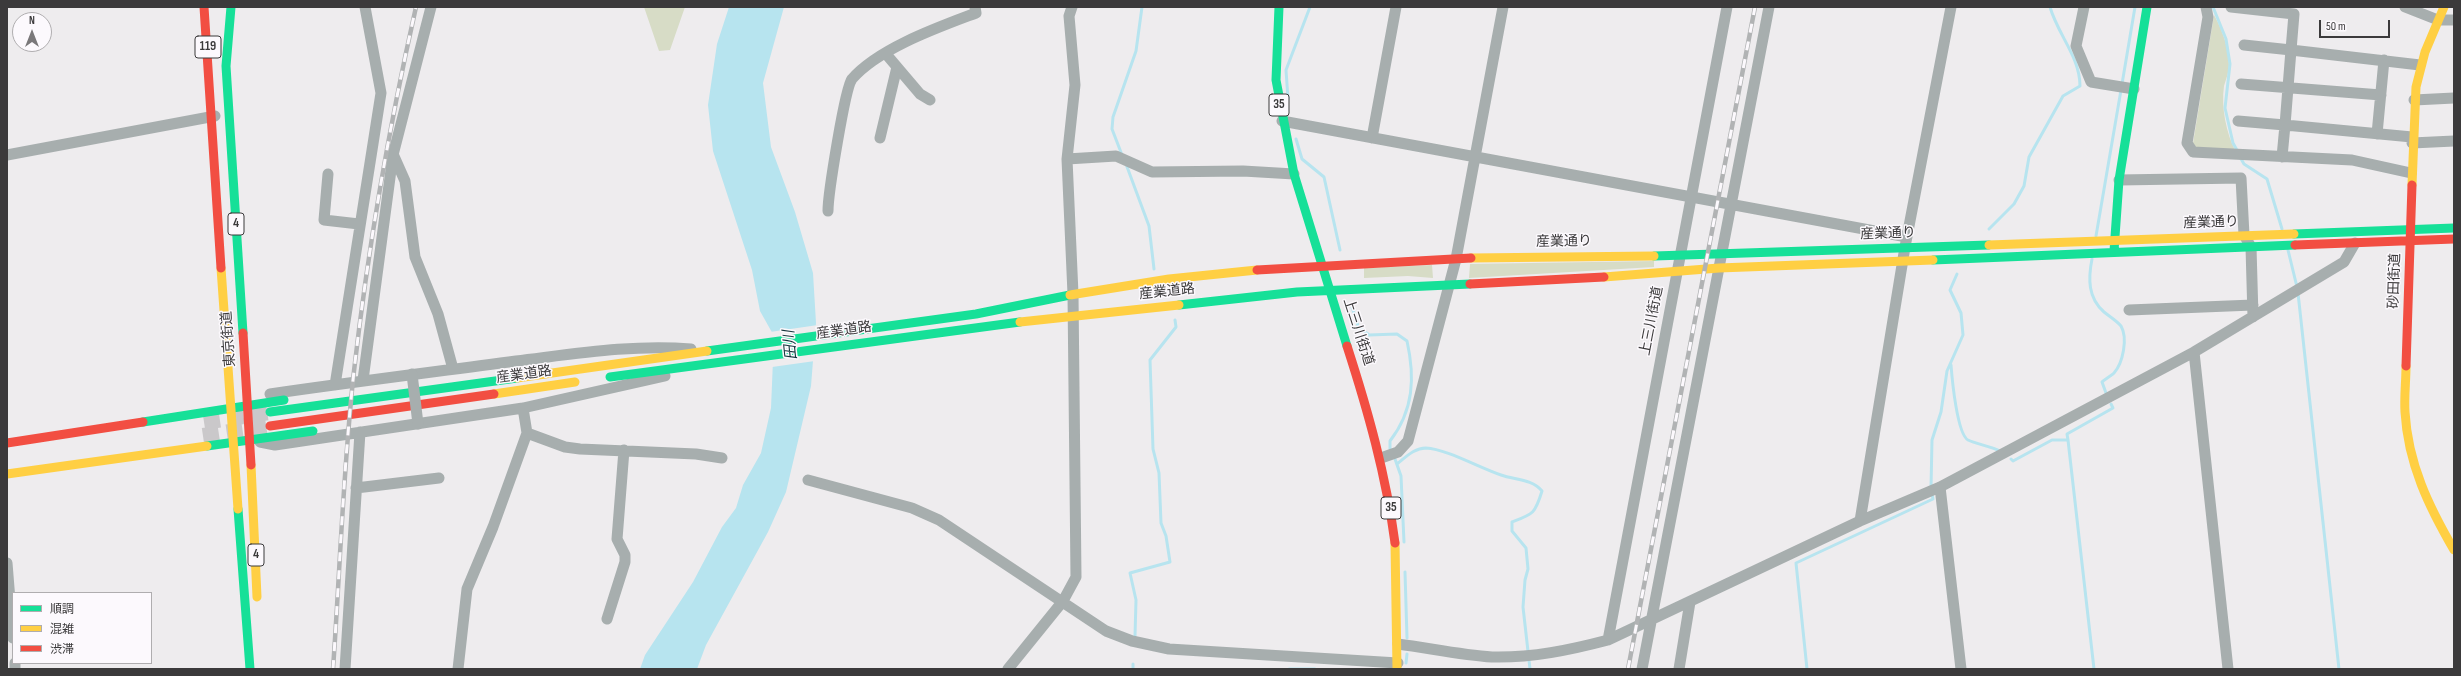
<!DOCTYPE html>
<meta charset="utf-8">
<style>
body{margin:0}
#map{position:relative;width:2461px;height:676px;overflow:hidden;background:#eeecee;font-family:"Sofia Sans Condensed","Noto Sans JP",sans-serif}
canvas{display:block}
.frame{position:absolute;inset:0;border:8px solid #3b3a3b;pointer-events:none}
.legend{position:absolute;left:12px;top:592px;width:140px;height:72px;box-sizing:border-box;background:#fcf9fd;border:1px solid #afadaf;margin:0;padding:5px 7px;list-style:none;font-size:12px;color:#3b3a3b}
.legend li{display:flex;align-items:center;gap:8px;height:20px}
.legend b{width:20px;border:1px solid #afadaf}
.north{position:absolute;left:12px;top:12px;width:40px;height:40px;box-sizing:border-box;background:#fcf9fd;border:1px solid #afadaf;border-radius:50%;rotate:0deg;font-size:11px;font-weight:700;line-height:16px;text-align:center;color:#3b3a3b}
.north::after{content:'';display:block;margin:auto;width:14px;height:18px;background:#7a787a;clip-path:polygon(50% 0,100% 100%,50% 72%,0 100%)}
.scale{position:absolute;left:2319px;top:20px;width:71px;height:18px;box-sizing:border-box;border:2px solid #3b3a3b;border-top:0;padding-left:5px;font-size:12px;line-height:14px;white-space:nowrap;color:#3b3a3b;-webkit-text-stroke:3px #fcf9fd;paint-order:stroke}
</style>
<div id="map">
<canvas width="2461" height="676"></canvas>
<div class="frame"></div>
<ul class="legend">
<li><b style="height:5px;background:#16e098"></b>順調</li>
<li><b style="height:5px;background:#ffcf43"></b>混雑</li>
<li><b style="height:5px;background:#f24e42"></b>渋滞</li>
</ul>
<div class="north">N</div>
<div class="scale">50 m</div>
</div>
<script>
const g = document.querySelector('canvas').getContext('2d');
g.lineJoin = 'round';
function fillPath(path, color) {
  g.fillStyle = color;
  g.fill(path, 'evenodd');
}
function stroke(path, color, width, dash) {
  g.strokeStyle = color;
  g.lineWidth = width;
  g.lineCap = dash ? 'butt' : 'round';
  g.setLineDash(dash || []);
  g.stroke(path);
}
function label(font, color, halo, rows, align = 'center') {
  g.font = font + ' "Sofia Sans Condensed","Noto Sans JP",sans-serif';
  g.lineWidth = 3;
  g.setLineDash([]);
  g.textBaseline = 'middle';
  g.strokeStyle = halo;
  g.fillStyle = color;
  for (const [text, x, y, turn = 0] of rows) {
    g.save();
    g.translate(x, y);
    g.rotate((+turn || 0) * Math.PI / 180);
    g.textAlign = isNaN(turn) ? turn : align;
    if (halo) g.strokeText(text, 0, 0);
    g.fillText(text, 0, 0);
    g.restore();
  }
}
const green = new Path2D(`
 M644 7H685L670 50 659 51Z
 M2214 15C2222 29 2229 48 2229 65 2229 72 2226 79 2224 86 2221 107 2226 133 2236 152L2197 149 2193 143Z
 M1654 261V267L1469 278 1470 264Z
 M1432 265 1433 278 1408 276 1364 278V268Z`);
const water = new Path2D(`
 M729 7H784L763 83 771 147 795 212 813 273 816 323 811 386 786 492 768 532 706 645 697 669H640L645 655 693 582 722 527 736 508 743 485 761 453 771 408 774 336 760 311 752 270 713 151 708 105 717 44Z`);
const pier = new Path2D(`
 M818 325 815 361 772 367V336L770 332Z`);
const stream = new Path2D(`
 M2213 7 2226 39 2230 64 2225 108 2233 143 2238 152
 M2122 84 2135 7
 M1288 99 1286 70 1310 7
 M1296 139 1302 159 1324 177 1340 250
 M1122 155 1112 129 1113 117 1136 51 1142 7
 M2240 157 2244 164 2267 179 2282 229
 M1126 164 1149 226 1154 269
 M1989 229 2014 204 2024 186 2029 157 2063 96 2080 86C2080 57 2058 35 2050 7
 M2096 236 2121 90
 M2288 250 2297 287
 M2092 259C2088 279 2088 298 2104 312 2109 316 2117 321 2121 326 2128 338 2123 363 2114 373 2111 376 2105 379 2102 382L2106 393
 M2298 293 2339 669
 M1352 307 1358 326 1369 335 1397 334 1407 341C1415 377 1414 410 1390 441V449
 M1951 365C1952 378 1957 434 1968 440 1976 444 1990 446 2000 451
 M2068 440 2067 434 2113 408 2111 404
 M1395 459 1401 476 1404 542
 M2011 459 2013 461 2052 440H2068L2094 669
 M1397 464C1406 457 1414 448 1426 448 1446 449 1480 468 1501 475 1515 480 1532 479 1542 491 1535 514 1533 514 1512 522V531L1526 548 1528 569 1525 580 1523 607 1530 669
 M1931 488 1932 440 1941 412 1947 371 1963 335 1961 313 1950 290 1957 274
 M1405 572 1407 638
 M1135 636 1136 600 1130 573 1170 562 1166 536 1161 523 1159 473 1153 449 1150 360 1176 327 1175 320
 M1406 663 1407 654
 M1133 669V664
 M1289 669H1315
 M1807 669 1796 563 1933 499 1932 494`);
const secondaryTunnel = new Path2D(`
 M204 422 270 412
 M203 436 270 426`);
const street = new Path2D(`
 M2084 7 2076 46 2091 82 2134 89
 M2206 7 2208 17 2187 143 2193 152 2352 160 2411 173
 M2231 7 2294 14 2291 50 2244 45
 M2405 7 2438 20H2454
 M886 54 920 94 930 100
 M2241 84 2381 95
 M2414 100 2454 98
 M1282 121 1907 237
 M2238 121 2285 125 2282 157
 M2377 134 2384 60
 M2412 137 2285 125 2291 50 2420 65
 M880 138 897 67
 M1372 138 1396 7
 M2412 143 2454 141
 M393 154 405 181 415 257 438 314 453 369
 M7 155 215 116
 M1067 159 1116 156 1152 172 1243 171 1294 174
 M328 174 324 220 359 224
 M2119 180 2241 178 2244 235 2251 247 2253 317
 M828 211C828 194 845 88 852 79 879 48 939 27 976 13L975 7
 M2129 310 2253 305
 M2194 352 2228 669
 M363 380 393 155 431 7
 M335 385 381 93 365 7
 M270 394C352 382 434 372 516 361 574 354 633 344 691 349
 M527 433 565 447 580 449 696 454 722 458
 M260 442 275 445 523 408 665 376
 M1381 458 1398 452 1408 441 1456 259 1503 7
 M808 480 912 508 939 520 1106 631 1132 641 1169 649 1398 663
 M1940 487 1961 669
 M356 488 439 478
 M1860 521 1940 487 2194 352 2344 262 2355 243
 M7 563 13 638
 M607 619 625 562V555L617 539 624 450
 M1608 640 1727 7
 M1398 644C1429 648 1461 655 1492 657 1532 658 1570 650 1608 640L1860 521 1905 247 1951 7
 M15 663V669
 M345 669 360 432
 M458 669 467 589 493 527 527 433 523 408
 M1008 669 1063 601 1076 577 1073 294 1067 159 1075 85 1069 16 1072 7
 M1642 669 1769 7
 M1679 669 1690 602`);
const fast = new Path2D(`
 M231 7 226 66 243 333
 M1279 7 1276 80 1294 174 1347 346
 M2294 234 2454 228
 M2114 251 2119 180 2147 7
 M1654 256 1989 245
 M1933 260 2295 245
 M1179 305 1297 292 1470 284
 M707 351 976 314 1070 295
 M610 377 1020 322
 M270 412 517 378
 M143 422 284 400
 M207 446 313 431
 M238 509 250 669`);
const slow = new Path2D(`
 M2412 185 2416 87 2425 52 2444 7
 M1989 245 2294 234
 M1471 258 1654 256
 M221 268 238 509
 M1604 277 1719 268 1933 260
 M1070 295 1169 279 1257 270
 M1020 322 1179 305
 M2406 366C2406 382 2404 397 2405 412 2408 464 2429 507 2454 550
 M517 378 707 351
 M494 394 575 382
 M251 465 257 597
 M7 474 207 446
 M1395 543 1397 669`);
const jam = new Path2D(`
 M204 7 221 268
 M2295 245 2454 239
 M1257 270 1471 258
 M1470 284 1604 277
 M243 333 251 465
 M1347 346C1368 411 1386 475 1395 543
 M2406 366 2412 185
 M270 426 494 394
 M7 443 143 422`);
const rail = new Path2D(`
 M333 669C340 570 343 470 354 371 368 248 389 127 416 7
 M1628 669 1755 7`);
const streetBridge = new Path2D(`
 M412 374 418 424`);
const shields = [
 [208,47,26],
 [1279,105,20],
 [236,224,16],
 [1391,508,20],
 [256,555,16]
];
const shieldNames = [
 ["119",208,47],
 ["35",1279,105],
 ["4",236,224],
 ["35",1391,508],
 ["4",256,555]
];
const streetNames = [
 ["産業通り",2211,223,-2],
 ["産業通り",1888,234,-2],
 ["産業通り",1564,242,-1],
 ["砂田街道",2395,281,-88],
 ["産業道路",1167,292,-6],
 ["上三川街道",1652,321,-79],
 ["産業道路",844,331,-8],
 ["上三川街道",1358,332,72],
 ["東京街道",229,339,-94],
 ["産業道路",524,375,-8]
];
const waterNames = [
 ["田川",791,345,-96]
];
fillPath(green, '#d7dcc6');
fillPath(water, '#b7e4ef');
fillPath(pier, '#eeecee');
stroke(stream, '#b7e4ef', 3);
stroke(secondaryTunnel, '#cac8ca', 16, [16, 8]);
stroke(street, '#a7aeae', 11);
stroke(fast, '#16e098', 9);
stroke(slow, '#ffcf43', 9);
stroke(jam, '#f24e42', 9);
stroke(rail, '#b1b3b4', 4.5);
stroke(rail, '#fcf9fd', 3, [9]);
stroke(streetBridge, '#a7aeae', 11);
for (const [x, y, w] of shields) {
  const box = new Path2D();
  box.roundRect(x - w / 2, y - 11, w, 22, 3);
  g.fillStyle = '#fcf9fd';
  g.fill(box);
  stroke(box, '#3b3a3b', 1);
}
label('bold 13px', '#3b3a3b', null, shieldNames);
label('14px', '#3b3a3b', '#fcf9fd', streetNames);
label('italic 15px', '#14353c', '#fcf9fd', waterNames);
</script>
